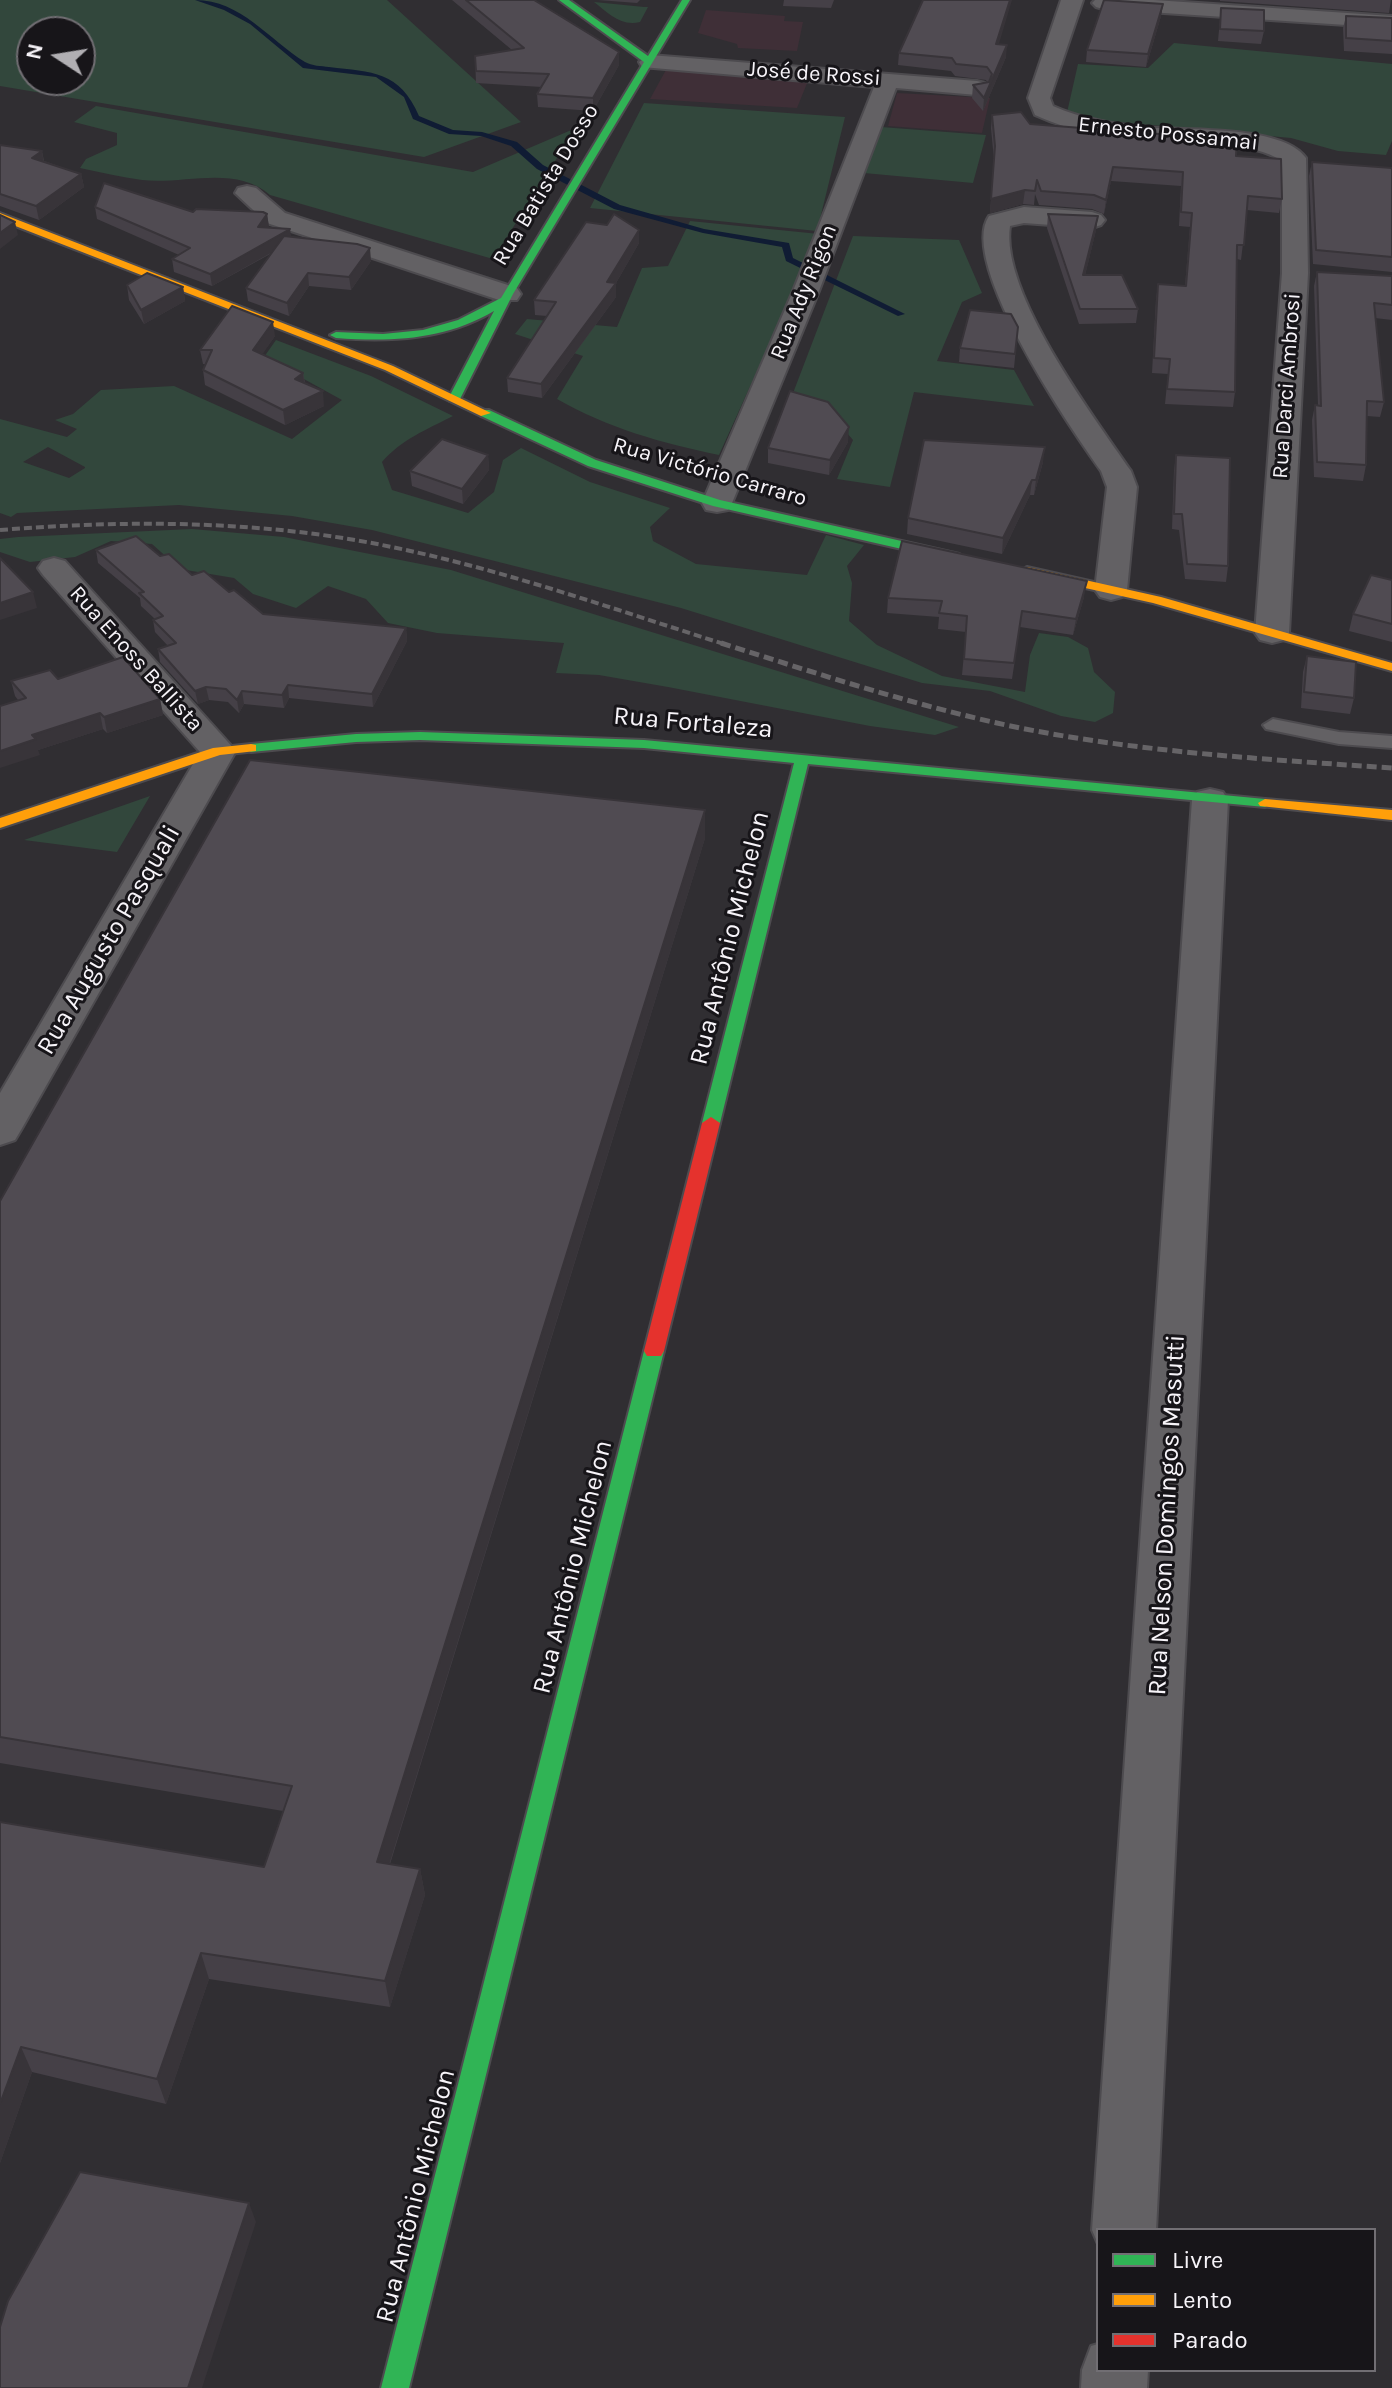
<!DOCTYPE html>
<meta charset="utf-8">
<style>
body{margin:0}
#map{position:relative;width:1392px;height:2388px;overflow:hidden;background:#302e32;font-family:Karla,sans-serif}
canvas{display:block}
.legend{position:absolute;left:1096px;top:2228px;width:280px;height:144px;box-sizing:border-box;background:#171519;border:2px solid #716e73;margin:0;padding:10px 14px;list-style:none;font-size:24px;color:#f7f4f9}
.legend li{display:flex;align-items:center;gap:16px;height:40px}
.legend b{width:40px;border:2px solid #716e73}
.north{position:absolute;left:16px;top:16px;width:80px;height:80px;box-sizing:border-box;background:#171519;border:2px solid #716e73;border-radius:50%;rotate:282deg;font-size:22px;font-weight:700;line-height:32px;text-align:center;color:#f7f4f9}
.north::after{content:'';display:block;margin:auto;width:28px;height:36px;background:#b1afb3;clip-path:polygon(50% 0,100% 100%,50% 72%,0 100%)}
</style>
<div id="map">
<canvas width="1392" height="2388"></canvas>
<ul class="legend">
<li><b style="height:10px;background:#30b455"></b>Livre</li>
<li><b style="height:10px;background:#ff9f0a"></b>Lento</li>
<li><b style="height:10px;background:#e5322d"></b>Parado</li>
</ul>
<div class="north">N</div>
</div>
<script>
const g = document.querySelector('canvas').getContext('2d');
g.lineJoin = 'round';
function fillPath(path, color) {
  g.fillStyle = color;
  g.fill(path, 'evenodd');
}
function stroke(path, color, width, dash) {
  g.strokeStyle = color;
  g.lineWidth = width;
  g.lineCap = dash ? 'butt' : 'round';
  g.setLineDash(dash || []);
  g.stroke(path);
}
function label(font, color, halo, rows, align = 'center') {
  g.font = font + ' Karla,sans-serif';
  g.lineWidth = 6;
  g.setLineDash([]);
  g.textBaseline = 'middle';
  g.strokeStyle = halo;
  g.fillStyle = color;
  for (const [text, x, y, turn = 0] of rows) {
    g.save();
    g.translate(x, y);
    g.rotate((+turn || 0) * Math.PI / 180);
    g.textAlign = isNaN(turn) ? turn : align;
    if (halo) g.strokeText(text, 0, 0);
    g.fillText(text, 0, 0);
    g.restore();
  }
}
const industrial = new Path2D(`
 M706 10 785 16 784 21 803 22 797 51 738 48 737 44 698 33Z
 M667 68 810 76 797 108 650 99Z
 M897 93 990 98 982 133 888 126Z`);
const green = new Path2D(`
 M0 0H387L521 122 424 157 0 86ZM32 32H80V80H32Z
 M594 2 644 7H648L640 22C621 27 608 13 594 2Z
 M1174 43 1392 64V141L1386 155 1338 151 1291 138 1066 117 1078 64 1148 68Z
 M644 103 845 117 817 231 590 208Z
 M96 106 473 172 576 128 493 259 270 195C235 164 183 185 142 180 121 177 100 172 80 168L86 159 117 145V133L74 122Z
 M881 127 986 135 973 183 864 173Z
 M690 221 819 234 719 455C661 443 608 428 557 399L583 356 515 334 527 319 617 327 642 268 668 266Z
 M853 236 959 240 982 293 962 302 937 361 1014 370 1034 406 914 392 890 487 837 479 853 440 841 426 790 401Z
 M276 340 371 376 453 416C426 430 402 439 382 462L392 490 468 513 494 492 503 460 521 448 590 482 670 508 650 527 653 541 696 564 807 575 826 535 864 545 847 566 852 583 849 621 877 645 942 676 1025 692 1030 655 1039 633 1068 637 1088 648 1094 672 1115 692 1113 713 1095 722 1061 716 990 691 922 683 681 608 372 530 292 516 179 505 17 513 11 517 0 513V419L67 437 77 429 55 420 73 414 101 390 174 386 292 439 342 400 264 357ZM48 447 85 467V468L69 478 23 462Z
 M192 529 284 537 451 570 959 727 935 735 870 726 668 687 599 675 556 673 564 643 437 633 388 623 366 599 328 586 296 608 253 594 234 578 180 569 152 544 111 541 75 557 30 562 0 552V539L18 537Z
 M150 796 117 852 24 840Z`);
const stream = new Path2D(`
 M195 0C241 0 269 40 305 62 312 66 321 66 329 67 372 72 400 71 419 116L453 130 482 132 517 142 543 165 620 205 704 229 789 243 793 258 905 314 898 316 786 261 782 247 703 233 614 209 537 169 511 146 481 136 449 134 413 119 404 97 376 77 303 68 250 24 224 10Z`);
const lane = new Path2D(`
 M1273 719 1339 732 1392 736V748L1339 744 1266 729 1263 725Z`);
const street = new Path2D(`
 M1061 0H1083L1050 98 1053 106C1082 119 1112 124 1144 127 1183 131 1282 124 1306 158L1308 273 1289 633 1284 640 1272 643 1260 640 1255 633 1282 273V161C1251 141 1209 146 1173 144 1126 140 1078 135 1035 115L1028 98Z
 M1095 0H1154L1392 16V28L1103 9 1096 7 1092 3Z
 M650 55 977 81 985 83 988 88 985 93 977 95 896 88 819 291 732 503 728 510 717 512 706 510 702 503 793 291 874 87 642 67 639 62Z
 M247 186 256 188 285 213 517 288 521 294 517 300H499L267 223 235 193 238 188Z
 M1024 207 1092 212 1101 215 1105 220 1101 225 1092 228 1024 223 1010 226C1000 292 1093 416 1131 471L1137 487 1127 590 1122 597 1111 600 1100 597 1095 590 1107 487 1101 471C1071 429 957 262 989 216Z
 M54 558 65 561 236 751 21 1130 15 1140 0 1145V1093L200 752 43 575 38 568 43 561Z
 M1210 789 1223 792 1228 800 1156 2230H1098V2244L1092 2230 1192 800 1197 792Z
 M1098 2344V2370H1148L1147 2388H1081L1082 2370 1091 2346Z`);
const fast = new Path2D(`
 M559 0H569L648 56 682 0H690L513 294 460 399 450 401 448 399 494 311C445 340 392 342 336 338L330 335 336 332 383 334 423 330 458 320 501 298 644 62Z
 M481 410H489L596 460 720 500 959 554 965 558 959 562 713 506 588 466 481 416Z
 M420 732 644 740 1265 799 1272 803 1265 807 808 764 720 1123 711 1129 702 1123 794 763 644 748 420 740 356 742 251 752 244 748 251 744 356 734Z
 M654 1344 661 1346 664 1351 409 2388H381L644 1351 647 1346Z`);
const slow = new Path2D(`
 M0 213 393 366 491 413 481 416 385 370 0 220Z
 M1027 567 1161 597 1392 663V671L1153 603 1022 574 1020 571Z
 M251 744 256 745V751L220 755 0 828V818L213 748Z
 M1265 799 1392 810V820L1260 806 1258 803Z`);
const jam = new Path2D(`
 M711 1117 720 1123 664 1351 661 1356H647L644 1351 702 1123Z`);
const railFar1 = new Path2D(`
 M0 530C127 520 256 520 382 545 499 568 613 609 727 645`);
const rail = new Path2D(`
 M721 643C815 673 910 704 1006 725 1133 752 1263 759 1392 768`);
const wall = new Path2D(`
 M452 0H534L619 65 593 111 538 107 537 94 542 87 476 83 475 56 512 50Z
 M598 0H640L637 3Z
 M784 0H834L831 8 783 6Z
 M1220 0H1391L1389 13 1220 1Z
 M1163 4 1161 16 1146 67 1086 62 1087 50Z
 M1221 8 1264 31 1261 44 1218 41Z
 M1346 16 1392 18V54L1344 51 1343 28Z
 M999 44 1006 57 983 111 972 98 973 85 987 82 986 80 955 76 951 71 898 65 899 53Z
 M992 115 1030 124 1236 156 1282 199 1279 213 1247 210 1241 260 1237 259 1235 392 1233 407 1165 404 1168 374 1152 373 1156 299 1158 284 1185 286 1190 227 1179 226 1181 186 1111 181 1104 214 1092 209 1039 205 1035 194 1034 205 1023 204 990 213 994 160 991 128Z
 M0 145 42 151 44 161 81 174 84 187 39 220 0 206Z
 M1312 162 1392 168V272L1313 264 1309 176Z
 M95 207 193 212 267 214 269 227 291 237 371 261 351 290 309 286 289 316 248 301 246 288 272 253 212 286 174 272 172 259 179 255 97 219Z
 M1048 214 1096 230 1085 275 1138 309 1136 323 1079 324 1047 228Z
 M639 230V243L616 283V297L542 398 508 392 507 378 547 316 535 315 534 300Z
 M1317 272 1392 276V320L1375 318 1384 402 1380 417 1367 416 1366 465 1363 481 1314 477 1312 420 1315 405H1318L1314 286Z
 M127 285 183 287 185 301 144 324 129 300Z
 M1018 327 1014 368 959 362 960 348Z
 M275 336 262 354 303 373 305 383 324 406 285 425 205 385 203 370 206 364H203L200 350Z
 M848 442 829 475 768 463V448Z
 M488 455 489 470 463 504 412 486 410 471Z
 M1176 455 1228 566 1226 582 1185 579 1179 530 1172 529 1174 470Z
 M1043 462 1034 495H1030L1002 554 907 534 908 518Z
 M96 550 160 556 192 575 229 592 263 614 406 628 407 641 373 707 289 698 284 708 244 704 239 713 228 702 209 700 198 704 160 662 158 649 168 646 155 632 153 620 155 619 141 606 140 598 98 563Z
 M1392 580V642L1349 631 1353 614Z
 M1084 597 1073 635 1020 627 1012 679 962 675 966 632 938 629 939 617 887 613 888 598Z
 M1307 656 1354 698 1350 714 1301 708 1303 672Z
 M58 679 160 699 163 715 107 733 103 729 38 750 40 755 18 700 15 696 11 681Z
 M705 838 390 1864 420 1869 425 1895 390 2007 209 1979 166 2104 32 2072 0 2163V1822L264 1867 283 1811 0 1763V1201Z`);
const shadedWall = new Path2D(`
 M1010 0H1012L995 57 996 44Z
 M1163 4 1161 16 1146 67 1148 54Z
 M1007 45 1006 57 983 111 984 98Z
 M619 52V65L593 111V98Z
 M42 151 44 164 32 158Z
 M1113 167 1111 181 1104 214 1106 200Z
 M81 174 84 187 39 220 36 206Z
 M1025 190 1023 204 990 213 991 199Z
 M267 214 269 227H258Z
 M1098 216 1096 230 1082 289 1083 275Z
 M15 222 18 235 0 249V233Z
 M290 229 292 241 212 286 210 274Z
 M639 230V243L616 283V297L542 398 541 384 607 282Z
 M370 248 371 261 351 290 349 277Z
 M308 273 309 286 289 316 287 303Z
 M183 287 185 301 144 324 141 310Z
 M273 322 275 336 255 365 253 350Z
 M303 373 305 388 295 379Z
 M323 391 324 406 285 425 283 410Z
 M849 427 848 442 829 475 830 460Z
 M1045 447 1043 462 1034 495 1036 480Z
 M488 455 489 470 463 504 462 489Z
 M1032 480 1030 495 1002 554 1003 538Z
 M1087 581 1084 597 1073 635 1076 619Z
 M33 592 37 608 0 620V603Z
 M406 628 407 641 373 707 372 694Z
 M288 685 289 698 284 708 282 695Z
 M206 687 209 700 198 704 195 691Z
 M242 691 244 704 239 713 237 700Z
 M160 699 163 715 107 733 104 717Z
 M100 713 103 729 38 750 40 755 0 768V751L32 735Z
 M705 810V838L382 1888 377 1862Z
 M420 1869 425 1895 390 2007 385 1981Z
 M201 1953 209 1979 166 2104 157 2079Z
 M21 2047 32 2072 0 2163V2104Z
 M249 2203 256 2222 202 2388H188Z`);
const building = new Path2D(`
 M466 0H534L619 52 593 98 537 94 549 74 476 71 475 56 524 48Z
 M923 0H1010L996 44 1007 45 984 98 973 85 989 82 992 74 987 67 956 64 952 58 899 53Z
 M1104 0 1163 4 1148 54 1087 50Z
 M1221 8 1264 10V31L1220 29Z
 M1346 16 1392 18V41L1346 38Z
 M1021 112 1030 124 1237 140 1236 156 1281 159 1282 199 1248 196 1244 245H1237L1235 392 1167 389 1170 359 1154 358 1158 284 1186 286 1192 213 1181 212 1183 172 1113 167 1106 200 1094 195 1041 191 1037 180 1035 191 1025 190 991 199 995 146 992 115Z
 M0 145 42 151 32 158 81 174 36 206 0 194Z
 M1312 162 1392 168V257L1316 250Z
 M104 183 193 212 196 209 263 212 267 214 258 227 290 229 210 274 172 259 190 248 95 207Z
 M614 214 639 230 607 282 616 283 541 384 507 378 556 302 534 300 586 222 607 225Z
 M1048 214 1098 216 1083 275H1122L1138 309H1080Z
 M0 215 15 222 0 233Z
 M284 236 357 244 370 248 349 277 308 273 287 303 246 288Z
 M1317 272 1392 276V305L1374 303 1384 402 1367 401 1366 465 1317 462 1315 405 1321 406Z
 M147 273 183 287 141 310 127 285Z
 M232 306 273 322 253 350 303 373 295 379 323 391 283 410 203 370 212 350H200Z
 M970 310 1011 314 1018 327 1015 354 960 348Z
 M790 391 828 402 849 427 830 460 768 448Z
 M442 439 488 455 462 489 410 471Z
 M924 440 1045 447 1036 480H1032L1003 538 908 518Z
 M1176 455 1230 458 1228 566 1187 564 1182 514H1174Z
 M136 536 160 556 169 554 192 575 204 571 229 592 234 590 263 614 406 628 372 694 288 685 282 695 242 691 237 700 226 689 206 687 195 691 158 649 176 643 153 620 163 616 139 593 144 592 96 550Z
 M902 541 1087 581 1076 619 1022 611 1014 663 964 659 967 616 939 613 942 601 888 598Z
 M0 558 33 592 0 603Z
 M1371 575 1392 580V624L1353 614Z
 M1307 656 1356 662 1354 698 1304 692Z
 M123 657 160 699 104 717 100 713 32 735 36 739 0 751V706L26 698 11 681 50 670 58 679Z
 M250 760 705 810 377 1862 420 1869 385 1981 201 1953 157 2079 21 2047 0 2104V1822L264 1867 292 1786 0 1737V1201Z
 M80 2172 249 2203 188 2388H0V2327L8 2301Z`);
const farStreetnames = [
 ["José de Rossi",814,74,4],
 ["Ernesto Possamai",1168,134,6],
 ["Rua Batista Dosso",546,185,-59],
 ["Rua Ady Rigon",804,292,-68],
 ["Rua Darci Ambrosi",1287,386,-86],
 ["Rua Victório Carraro",710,472,16],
 ["Rua Enoss Ballista",136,659,48]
];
const streetNames = [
 ["Rua Fortaleza",693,723,5],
 ["Rua Antônio Michelon",730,938,-76],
 ["Rua Augusto Pasquali",109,940,-60],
 ["Rua Nelson Domingos Masutti",1167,1515,-87],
 ["Rua Antônio Michelon",573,1567,-76],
 ["Rua Antônio Michelon",416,2196,-76]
];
fillPath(industrial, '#3f2f37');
fillPath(green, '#32473c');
fillPath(stream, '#101c34');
stroke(lane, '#4d4b4f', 4);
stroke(street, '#4d4b4f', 4);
stroke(fast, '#4d4b4f', 4);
stroke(slow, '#4d4b4f', 4);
stroke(jam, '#4d4b4f', 4);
fillPath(lane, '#636164');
fillPath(street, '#636164');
fillPath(fast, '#30b455');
fillPath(slow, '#ff9f0a');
fillPath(jam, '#e5322d');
stroke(railFar1, '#666467', 4, [8, 4]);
stroke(rail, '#666467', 5, [10, 5]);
fillPath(wall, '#454047');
fillPath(shadedWall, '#383439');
fillPath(building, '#504b52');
stroke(building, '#383439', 2);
label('22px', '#f7f4f9', '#171519', farStreetnames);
label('26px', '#f7f4f9', '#171519', streetNames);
</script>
